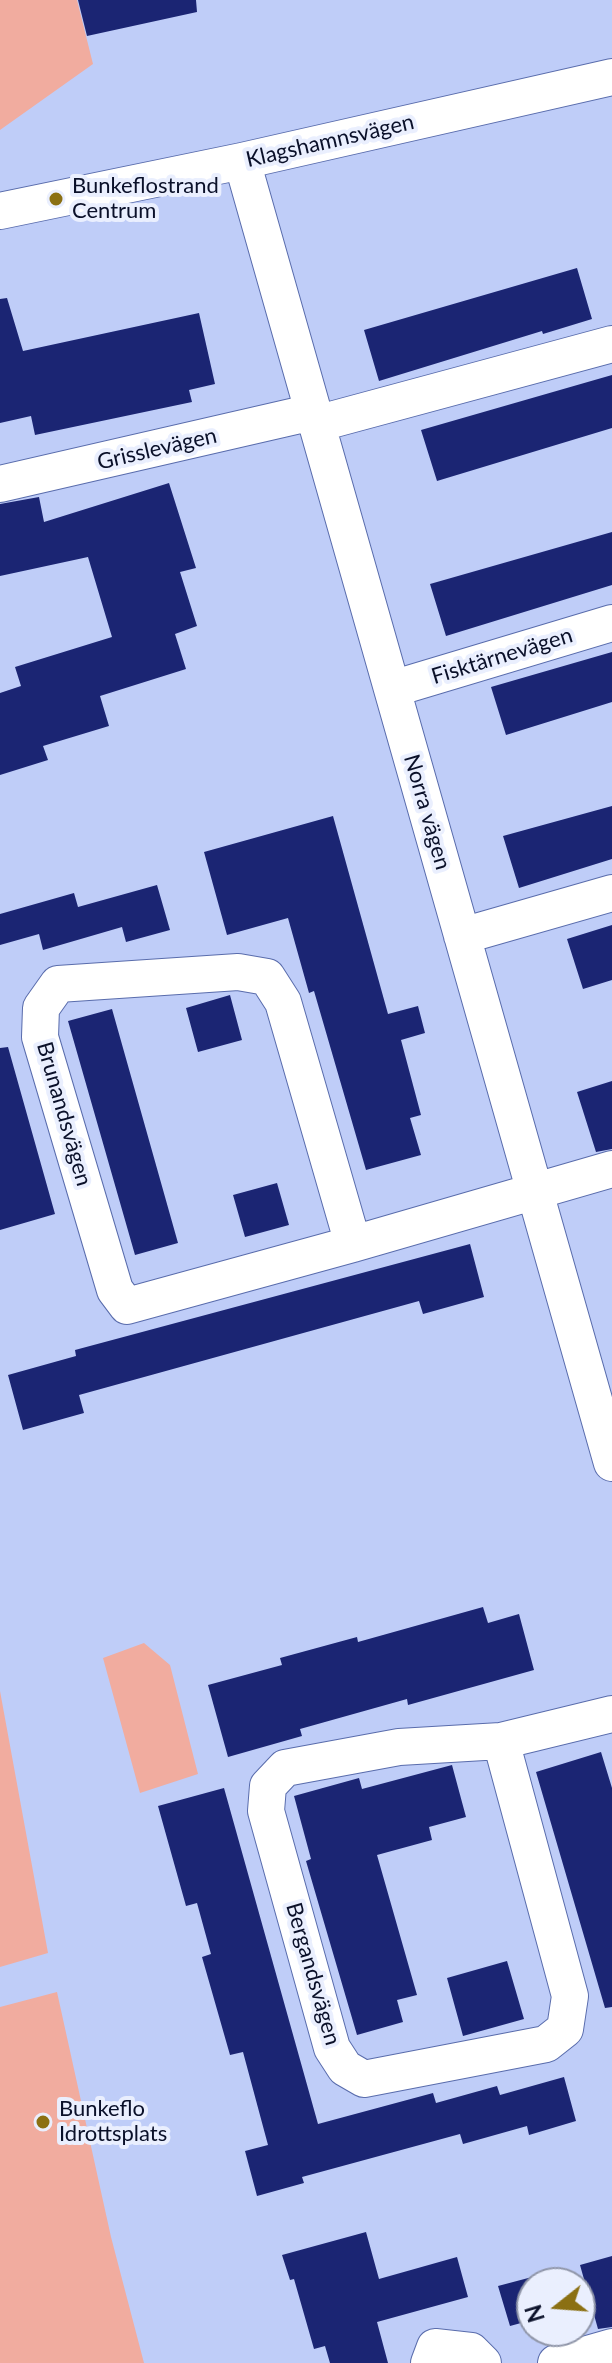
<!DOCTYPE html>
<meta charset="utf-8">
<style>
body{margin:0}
#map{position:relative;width:612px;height:2363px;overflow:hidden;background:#bfcdf8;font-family:Lato,sans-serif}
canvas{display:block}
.north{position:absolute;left:516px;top:2267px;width:80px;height:80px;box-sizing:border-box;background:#eaeffe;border:2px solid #9096a9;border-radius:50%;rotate:253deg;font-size:22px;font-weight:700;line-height:32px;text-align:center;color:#0a1029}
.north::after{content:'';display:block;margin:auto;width:28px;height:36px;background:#8b7013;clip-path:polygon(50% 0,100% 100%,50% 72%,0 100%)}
</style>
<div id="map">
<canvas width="612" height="2363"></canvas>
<div class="north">N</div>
</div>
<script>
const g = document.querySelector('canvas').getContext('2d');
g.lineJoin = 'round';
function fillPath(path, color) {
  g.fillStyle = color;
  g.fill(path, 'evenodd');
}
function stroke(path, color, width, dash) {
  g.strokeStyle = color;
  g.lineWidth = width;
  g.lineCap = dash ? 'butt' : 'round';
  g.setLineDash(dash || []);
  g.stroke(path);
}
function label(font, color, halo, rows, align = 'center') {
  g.font = font + ' Lato,sans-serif';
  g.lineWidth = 8;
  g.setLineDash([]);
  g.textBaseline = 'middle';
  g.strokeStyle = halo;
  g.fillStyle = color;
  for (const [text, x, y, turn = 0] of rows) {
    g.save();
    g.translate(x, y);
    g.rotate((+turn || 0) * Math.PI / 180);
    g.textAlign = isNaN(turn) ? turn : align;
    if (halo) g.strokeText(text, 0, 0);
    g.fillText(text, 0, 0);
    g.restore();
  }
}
const green = new Path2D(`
 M0 0H77L93 64 0 130Z
 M144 1643 170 1665 198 1774 140 1793 103 1658Z
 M0 1691 48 1953 0 1967Z
 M57 1992 111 2237 144 2363H0V2007Z`);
const building = new Path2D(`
 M78 0H196L197 12 87 36Z
 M577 268 592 319 543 334 542 331 379 381 364 330Z
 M7 298 23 351 199 313 215 384 189 390 192 402 35 435 31 416 0 423V299Z
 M612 375V428L437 481 421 430Z
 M169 483 196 568 180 572 197 626 175 634 186 669 100 696 109 726 43 746 48 760 0 775V693L21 686 15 667 112 637 88 557 0 576V504L39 497 44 522Z
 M612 532V585L446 636 430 584Z
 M612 652V702L506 735 491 687Z
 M612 806V859L519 888 503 836Z
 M333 816 388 1014 418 1006 425 1033 401 1040 421 1115 410 1118 421 1155 366 1170 314 991 309 993 288 918 227 935 204 852Z
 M157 885 170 930 126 942 122 927 43 950 39 934 0 945V914L74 893 78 907Z
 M612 925V980L583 989 567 939Z
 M230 995 242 1040 198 1052 186 1008Z
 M112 1009 178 1243 135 1255 68 1021Z
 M8 1047 55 1214 0 1230V1048Z
 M612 1081V1149L596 1152 577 1092Z
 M277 1183 289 1225 245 1237 233 1195Z
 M470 1244 484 1297 423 1314 419 1301 79 1395 84 1413 23 1430 8 1375 76 1356 75 1350Z
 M483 1607 488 1623 519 1614 534 1670 408 1705 407 1699 300 1729 302 1736 228 1757 208 1685 282 1665 280 1658 357 1637 358 1642Z
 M601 1752 612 1788V2007L605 2008 536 1772Z
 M452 1765 466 1817 429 1827 432 1840 377 1855 417 1995 397 2000 403 2022 357 2035 306 1861 311 1859 294 1796 359 1778 362 1789Z
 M224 1788 318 2124 433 2093 436 2103 497 2086 500 2095 564 2077 576 2121 529 2135 527 2126 463 2144 460 2134 302 2177 304 2183 257 2196 245 2151 268 2145 243 2052 230 2055 202 1957 211 1954 197 1903 186 1906 158 1806Z
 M507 1961 524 2019 463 2036 447 1978Z
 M366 2232 379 2279 457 2257 468 2297 377 2322 388 2363H330L325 2346 314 2349 294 2279 290 2280 282 2255Z
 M612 2256V2327L598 2329 580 2265Z
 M532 2277V2320L510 2326 498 2286Z`);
const minor = new Path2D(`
 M242 161 612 1463
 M0 211 242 161 612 77
 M316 424 612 344
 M0 484 313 412
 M392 689 612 623
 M462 936 612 893
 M353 1244 283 1002 267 977 238 972 58 984 41 1008 40 1037 115 1290 127 1306 353 1244 612 1169
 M501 1741 570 1996 565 2029 546 2044 364 2079 345 2068 332 2048 266 1811 268 1786 285 1768 399 1747 501 1741 612 1714
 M429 2363 435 2347 471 2351 483 2363
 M556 2363 612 2347`);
const markers = [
 [56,199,8,"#8b7013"],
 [43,2122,8,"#8b7013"]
];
const streetNames = [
 ["Klagshamnsvägen",330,141,-13],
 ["Grisslevägen",157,449,-13],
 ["Fisktärnevägen",502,656,-17],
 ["Norra vägen",427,812,74],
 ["Brunandsvägen",64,1114,74],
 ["Bergandsvägen",313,1974,74]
];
const poiNames = [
 ["Bunkeflostrand",72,186],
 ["Centrum",72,211],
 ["Bunkeflo",59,2109],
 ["Idrottsplats",59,2134]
];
fillPath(green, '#f1ac9f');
fillPath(building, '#1b2573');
stroke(minor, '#596cac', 38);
stroke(minor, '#fff', 36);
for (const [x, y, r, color] of markers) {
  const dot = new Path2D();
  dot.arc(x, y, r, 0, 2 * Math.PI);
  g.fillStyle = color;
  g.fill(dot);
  stroke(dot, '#eaeffe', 3);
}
label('22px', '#0a1029', '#eaeffe', streetNames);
label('22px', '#0a1029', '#eaeffe', poiNames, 'left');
</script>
